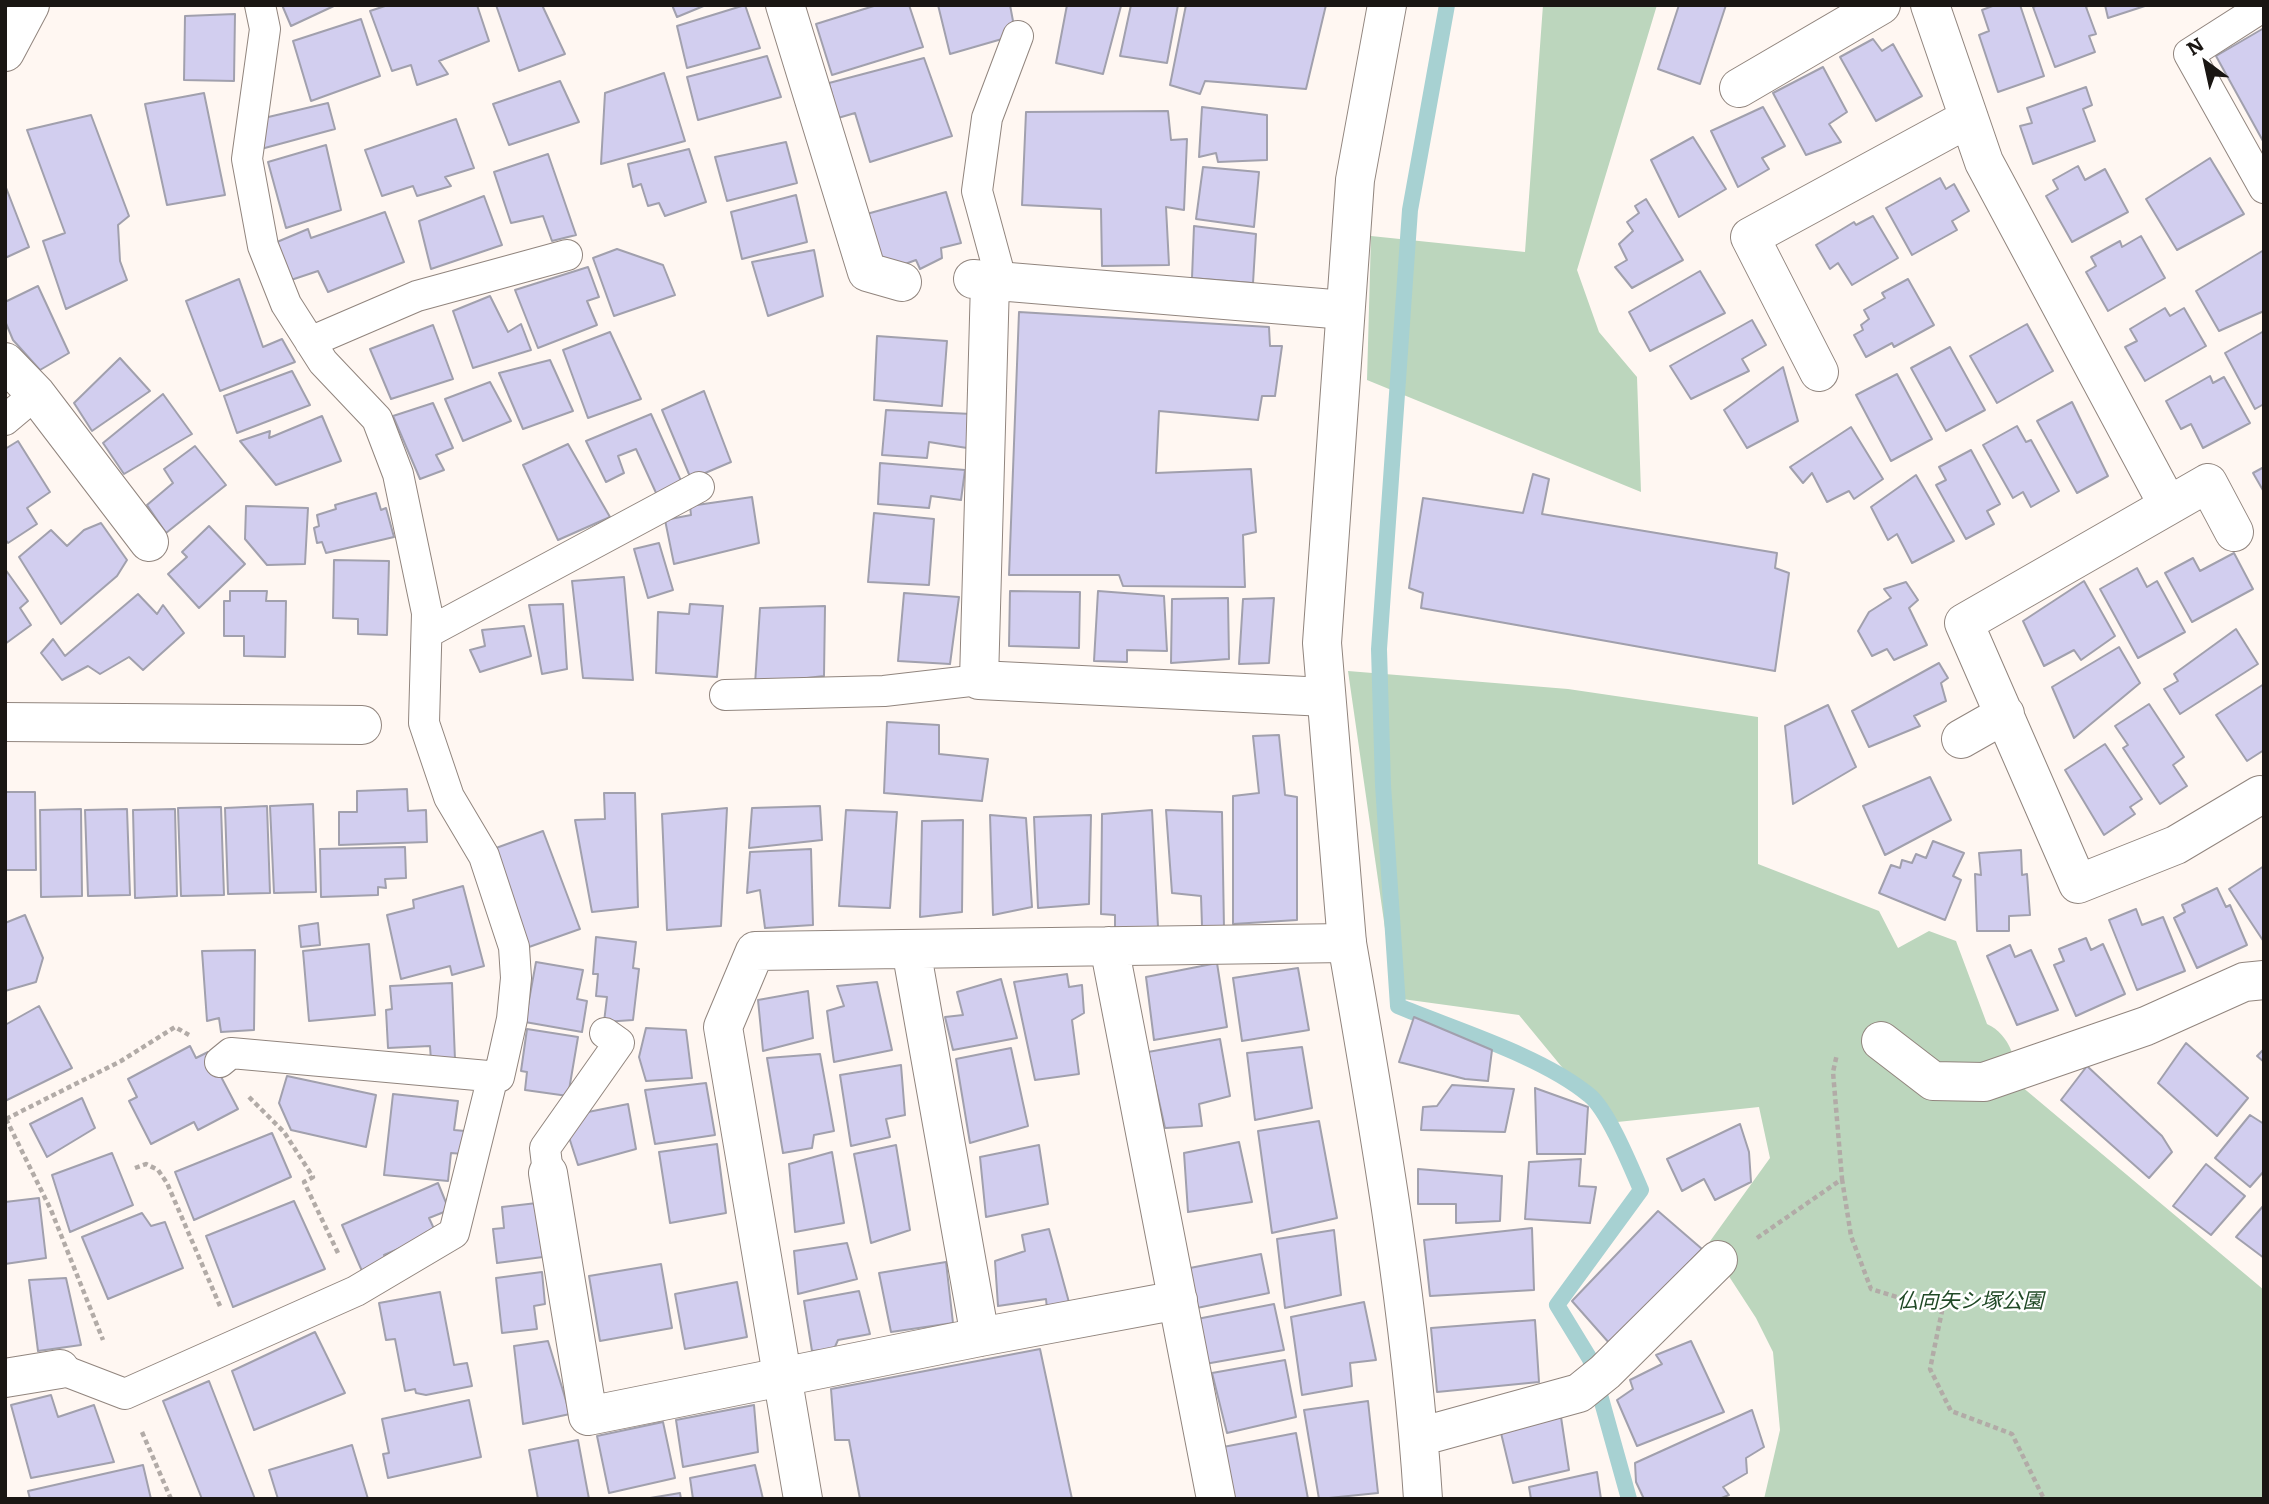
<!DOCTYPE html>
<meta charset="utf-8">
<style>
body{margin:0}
#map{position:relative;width:2269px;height:1504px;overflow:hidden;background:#fff7f2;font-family:Literata,serif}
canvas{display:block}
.frame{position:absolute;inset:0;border:7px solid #1a1613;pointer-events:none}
.north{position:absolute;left:2171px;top:28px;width:70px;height:70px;-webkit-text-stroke:5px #fff;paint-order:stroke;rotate:327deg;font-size:19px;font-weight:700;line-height:28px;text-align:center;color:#1a1613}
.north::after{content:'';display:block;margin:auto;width:24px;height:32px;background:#1a1613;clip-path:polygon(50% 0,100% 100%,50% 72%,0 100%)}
</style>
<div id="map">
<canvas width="2269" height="1504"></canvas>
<div class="frame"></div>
<div class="north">N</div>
</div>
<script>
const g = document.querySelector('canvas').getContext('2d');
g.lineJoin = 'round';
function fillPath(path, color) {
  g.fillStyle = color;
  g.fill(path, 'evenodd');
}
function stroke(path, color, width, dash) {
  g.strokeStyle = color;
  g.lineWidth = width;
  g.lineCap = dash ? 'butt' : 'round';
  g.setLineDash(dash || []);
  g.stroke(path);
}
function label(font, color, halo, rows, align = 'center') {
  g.font = font + ' Literata,"Noto Sans JP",serif';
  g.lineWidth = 5;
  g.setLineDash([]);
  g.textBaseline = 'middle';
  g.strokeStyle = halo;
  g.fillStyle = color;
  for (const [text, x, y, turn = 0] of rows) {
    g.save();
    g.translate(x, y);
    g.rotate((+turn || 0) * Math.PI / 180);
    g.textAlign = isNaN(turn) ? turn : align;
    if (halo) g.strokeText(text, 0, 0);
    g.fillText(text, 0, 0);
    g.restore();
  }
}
const green = new Path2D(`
 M1543 5H1657L1577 270 1599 332 1637 377 1641 492 1367 380 1371 236 1525 252Z
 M1348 671 1568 689 1758 717V864L1879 911 1898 948 1929 931 1956 941 1987 1024C2011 1035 2016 1062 2021 1086L2264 1290V1499H1764L1780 1430 1773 1352 1756 1318 1708 1244 1770 1158 1759 1107 1608 1123 1519 1015 1395 998Z`);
const stream = new Path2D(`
 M1447 5 1410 210 1379 649 1383 785 1398 1006C1456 1030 1542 1056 1589 1095 1608 1110 1631 1167 1641 1190L1557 1305 1590 1359 1629 1499`);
const building = new Path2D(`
 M282 5H336L291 26Z
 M388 5H477L489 41 439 61 448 74 417 85 411 65 392 71 370 11Z
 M496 5H542L565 54 519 71Z
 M672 5H706L677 17Z
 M745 5 760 48 687 68 677 26Z
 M877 5H909L923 47 832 75 816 24Z
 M938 5H1010L1013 21 1002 39 950 54Z
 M1067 5 1121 6 1103 74 1056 63Z
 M1131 5H1178L1167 63 1120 56Z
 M1186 5H1326L1306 89 1205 81 1200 94 1170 85Z
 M1679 5H1726L1700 84 1658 69Z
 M1995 5H2020L2044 76 1998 92 1979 35 1989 31 1982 10Z
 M2038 5H2090L2086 7 2096 34 2089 36 2095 52 2055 67 2033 7Z
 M2105 5H2148L2108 18Z
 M235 14 234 81 184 80 185 16Z
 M361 19 380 76 311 101 293 41Z
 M2264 28V141H2263L2216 56Z
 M1873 39 1882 51 1893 44 1922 96 1876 121 1840 57Z
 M767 56 781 97 698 120 687 77Z
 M924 58 952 136 870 162 855 113 838 118 829 83Z
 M1823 67 1847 112 1829 124 1841 142 1806 155 1773 93Z
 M664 73 685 141 601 164 605 93Z
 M560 81 579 122 509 145 493 104Z
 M2086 87 2092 105 2083 109 2095 141 2033 164 2020 126 2032 123 2027 108Z
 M204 93 225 195 167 205 145 104Z
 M328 103 335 129 261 149 264 118Z
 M1202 107 1267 115V160L1218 162 1216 153 1199 157Z
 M1763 107 1785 146 1762 158 1769 169 1738 187 1711 131Z
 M1168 111 1171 140 1187 139 1184 210 1166 207 1169 265 1102 266 1101 209 1022 205 1026 112Z
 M91 115 129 216 118 225 120 261 127 280 66 309 43 241 65 233 27 130Z
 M456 119 474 168 445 177 451 186 417 196 413 186 382 196 365 150Z
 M1693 137 1726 189 1679 217 1651 160Z
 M786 142 797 183 727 201 715 157Z
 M326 145 341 210 286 228 268 162Z
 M689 149 706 202 665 216 659 203 648 206 641 184 633 187 628 164Z
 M548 154 576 235 552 241 543 216 511 223 494 172Z
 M2210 158 2244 214 2177 250 2146 199Z
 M2078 166 2085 180 2105 169 2128 212 2072 242 2046 196 2058 189 2053 180Z
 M1203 167 1259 172 1254 227 1196 219Z
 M1940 178 1946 189 1954 184 1969 211 1952 221 1957 230 1912 255 1886 208Z
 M5 185 29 247 5 258Z
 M946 192 961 243 941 248 942 258 920 269 916 260 894 268 873 255 863 215Z
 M796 195 807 242 742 259 731 212Z
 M484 196 502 245 431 269 419 221Z
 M1646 199 1683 260 1632 288 1615 267 1627 260 1619 244 1633 231 1627 222 1639 213 1635 206Z
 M385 212 404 262 328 292 318 271 288 281 277 242 308 229 311 238Z
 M1873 216 1898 258 1852 285 1838 263 1830 269 1816 245 1854 222 1856 225Z
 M1194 226 1256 234 1253 283 1192 278Z
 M2141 236 2165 278 2108 311 2086 272 2096 266 2091 257 2120 241 2122 247Z
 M617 249 663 265 675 295 614 316 593 258Z
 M814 250 823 296 768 316 752 262Z
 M2264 250V311L2219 331 2196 291Z
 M588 267 599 297 587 301 597 325 538 348 515 290Z
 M1700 271 1725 313 1650 351 1629 312Z
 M239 279 263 347 282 339 295 362 220 391 186 301Z
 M1908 279 1934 325 1894 347 1892 343 1866 357 1854 335 1863 330 1861 325 1869 319 1864 310 1885 298 1882 293Z
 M38 286 69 353 40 370 13 340 5 321V302Z
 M490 296 508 332 521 324 531 350 473 368 453 311Z
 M2165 308 2170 316 2184 308 2206 346 2145 381 2125 347 2137 341 2130 329Z
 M1019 312 1269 327 1270 346H1282L1275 396H1262L1258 420 1159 411 1156 473 1251 469 1256 532 1243 535 1245 587 1123 586 1119 575H1009Z
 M1752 320 1766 345 1742 359 1749 371 1691 399 1670 366Z
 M2027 324 2053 371 1997 403 1970 356Z
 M433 325 453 379 391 399 370 349Z
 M2264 331V404L2255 409 2225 353Z
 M610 332 641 399 588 418 563 350Z
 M877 336 947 341 942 406 874 400Z
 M1950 347 1985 410 1946 431 1911 368Z
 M120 358 150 391 92 431 74 403Z
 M550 360 573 411 523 429 499 373Z
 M1783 367 1798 421 1747 448 1724 410Z
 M292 371 310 405 237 433 224 396Z
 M1897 374 1932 439 1891 461 1856 395Z
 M2210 376 2213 383 2224 377 2250 423 2203 448 2191 424 2181 429 2166 401Z
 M490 382 511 421 463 441 445 399Z
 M704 391 731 462 691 479 662 410Z
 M163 394 192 434 124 474 103 443Z
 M2072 402 2108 476 2077 493 2037 421Z
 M433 403 453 448 436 455 444 470 420 479 393 416Z
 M886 410 972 414 967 448 929 442 927 458 882 455Z
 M651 414 682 483 657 495 636 449 618 456 624 473 606 482 586 441Z
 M322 416 341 461 276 485 240 441 270 431 269 438Z
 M2017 426 2026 442 2031 440 2059 491 2031 507 2023 492 2013 498 1983 445Z
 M1851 427 1883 479 1854 499 1849 491 1827 502 1812 473 1803 483 1790 467Z
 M18 441 50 492 27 508 37 524 8 543 5 539V449Z
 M568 444 610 517 558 540 523 465Z
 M195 446 226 485 166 533 147 505 173 483 164 469Z
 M1971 450 2000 504 1987 511 1994 524 1966 539 1936 485 1946 480 1939 467Z
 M880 463 965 470 961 500 931 496 929 508 878 504Z
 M2264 467V492L2253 473Z
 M1533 474 1549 479 1542 514 1777 553 1775 568 1789 573 1775 671 1421 608 1423 593 1409 588 1423 498 1523 513Z
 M1916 475 1954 541 1912 563 1897 534 1888 540 1871 507Z
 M376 493 381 510 386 508 394 537 326 553 322 542 317 543 314 528 319 526 317 515 336 509 335 505Z
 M752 497 759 543 674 564 665 520 691 515 690 506Z
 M246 506 308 508 305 564 267 565 245 539Z
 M874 513 934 519 929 585 868 582Z
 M101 523 127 560 117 576 61 624 19 557 51 530 67 546 84 530Z
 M209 526 245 564 199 608 168 574 187 557 182 552Z
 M659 543 673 590 648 598 634 549Z
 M2234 553 2253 589 2192 622 2165 573 2193 558 2200 571Z
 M334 560 389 561 387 635 358 634V619L333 618Z
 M2137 568 2147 587 2157 581 2185 632 2138 658 2100 589Z
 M5 569 28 601 20 608 31 625 5 644Z
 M624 577 633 680 583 678 572 581Z
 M2084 581 2115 636 2081 660 2074 650 2044 666 2023 621Z
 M1906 582 1918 600 1909 608 1927 645 1894 660 1887 649 1872 656 1858 631 1869 612 1891 598 1884 589Z
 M230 591H267L266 601H286L285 657 244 656V636H224V601H230Z
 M1010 591 1080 592 1079 648 1009 646Z
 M1098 591 1164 596 1167 651 1127 650V662L1094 661Z
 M904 593 959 597 950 664 898 661Z
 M138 594 157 614 163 605 184 633 143 670 129 657 100 674 88 666 62 680 41 653 53 639 65 656Z
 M1228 598 1229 659 1171 663 1172 599Z
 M1274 598 1269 663 1239 664 1243 599Z
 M563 604 567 669 542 674 529 605Z
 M690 604 723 606 717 677 656 673 658 612 689 614Z
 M825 606 824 676 755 684 760 608Z
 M524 626 531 656 480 672 470 650 485 646 482 630Z
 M2236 629 2258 664 2180 714 2164 689 2178 681 2174 674Z
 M2119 647 2140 683 2074 738 2052 687Z
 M1939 663 1948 678 1941 683 1946 701 1914 716 1920 726 1869 747 1852 711Z
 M2264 684V750L2247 761 2216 715Z
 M2149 704 2184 757 2173 765 2187 786 2160 804 2123 748 2128 745 2115 726Z
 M1828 705 1856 767 1793 804 1785 726Z
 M887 722 939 725V754L988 759 982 801 884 793Z
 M1279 735 1285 795 1297 797V920L1233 924V796L1259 793 1253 736Z
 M2105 744 2142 799 2130 807 2135 814 2104 835 2065 770Z
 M1930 777 1951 820 1885 855 1863 806Z
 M407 789 408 811 426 810 427 842 339 845V812H357V791Z
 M5 792H35L36 870H5Z
 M604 793H635L638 907 592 912 575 820 605 819Z
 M313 804 316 892 274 893 270 806Z
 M267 806 270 893 228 894 225 808Z
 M820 806 822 840 749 848 752 808Z
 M221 807 224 895 181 896 178 808Z
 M727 808 721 926 667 930 662 814Z
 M81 809 82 896 41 897 40 810Z
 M127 809 130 895 88 896 85 810Z
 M175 809 177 896 135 898 133 810Z
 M846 810 897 812 890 908 839 906Z
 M1152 810 1158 927 1115 929V915L1101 914 1102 814Z
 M1166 810 1222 812 1224 929 1202 926 1201 896 1172 893Z
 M990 815 1026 818 1032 907 993 915Z
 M1091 815 1089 904 1038 908 1034 817Z
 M963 820 962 912 920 917 922 821Z
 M543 831 580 929 529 947 496 848Z
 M1933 841 1964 853 1953 876 1961 880 1945 920 1879 893 1891 865 1900 868 1902 860 1912 863 1916 854 1926 858Z
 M405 847 406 878 385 879 386 888 378 887V895L321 897 320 849Z
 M811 849 813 925 765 928 760 890 747 893 750 852Z
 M2021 850 2022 875 2027 874 2030 915 2009 916V931H1977L1975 874 1981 875 1979 853Z
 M2264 866V942L2229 889Z
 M463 886 484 966 452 975 450 966 401 979 387 915 414 908 413 900Z
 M2217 888 2226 907 2230 905 2247 945 2197 968 2174 918 2185 912 2182 905Z
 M2136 909 2142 925 2163 917 2185 971 2137 990 2109 920Z
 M25 915 43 958 36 982 5 991V923Z
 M318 923 320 945 301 947 299 926Z
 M596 937 636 942 633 968 639 969 633 1020 604 1022 607 997 596 996 598 974H593Z
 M2086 938 2091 950 2103 944 2125 994 2076 1016 2054 965 2064 961 2059 949Z
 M369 944 375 1015 309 1021 303 951Z
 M2010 945 2015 957 2031 950 2058 1010 2017 1025 1987 956Z
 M255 950 254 1030 221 1032 219 1018 207 1021 202 951Z
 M536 962 583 970 577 999 587 1001 582 1032 525 1022Z
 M1217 963 1227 1027 1154 1040 1146 977Z
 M1298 968 1309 1030 1242 1041 1233 978Z
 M1067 974 1069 987 1082 985 1084 1013 1072 1020 1079 1074 1035 1080 1014 982Z
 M1001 979 1017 1038 953 1050 945 1017 963 1015 957 992Z
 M877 982 892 1050 834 1062 827 1011 844 1006 837 986Z
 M452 983 455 1060 431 1061 430 1046 388 1048 386 1010 392 1009 390 986Z
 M808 991 813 1038 763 1051 758 1000Z
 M39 1006 72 1068 5 1101V1025Z
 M1414 1017 1492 1050 1488 1081 1465 1079 1399 1062Z
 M646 1028 686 1030 692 1078 646 1081 639 1057Z
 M527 1029 578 1037 568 1096 525 1090 527 1072 521 1071Z
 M1220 1039 1230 1096 1199 1104 1202 1126 1165 1128 1148 1052Z
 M2186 1043 2248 1098 2217 1136 2158 1083Z
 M190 1046 196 1058 208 1052 238 1109 198 1130 194 1122 151 1144 129 1101 137 1097 128 1079Z
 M1302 1047 1312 1108 1255 1120 1247 1053Z
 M1011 1048 1028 1126 970 1143 956 1059Z
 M2264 1049V1062L2257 1056Z
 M820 1054 834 1131 814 1135 812 1148 783 1153 767 1058Z
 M901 1065 905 1115 886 1119 890 1137 851 1146 840 1075Z
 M2087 1066 2162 1136 2172 1152 2149 1178 2061 1100Z
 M287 1076 376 1095 366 1147 291 1130 279 1103Z
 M706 1083 715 1135 655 1144 645 1090Z
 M1452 1085 1514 1089 1505 1132 1421 1130 1423 1107 1437 1106Z
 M1535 1088 1588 1107 1585 1154H1537Z
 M393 1094 458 1101 454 1130 465 1131 463 1154 451 1153 448 1181 384 1175Z
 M82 1098 95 1128 47 1157 30 1124Z
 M628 1104 636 1149 578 1165 567 1131 588 1112Z
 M2250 1115 2264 1124V1171L2250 1187 2215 1158Z
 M1319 1121 1337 1218 1272 1233 1258 1131Z
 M1740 1124 1749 1152 1751 1182 1715 1200 1704 1179 1682 1191 1667 1159Z
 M272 1133 291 1177 194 1220 175 1172Z
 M1239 1142 1252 1202 1188 1212 1184 1153Z
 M717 1144 726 1213 670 1223 659 1152Z
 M896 1145 910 1230 871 1243 854 1154Z
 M1039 1145 1048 1204 986 1217 980 1157Z
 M832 1152 844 1223 795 1232 789 1164Z
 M112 1153 133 1205 70 1232 52 1175Z
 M1581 1159 1579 1186 1596 1187 1590 1223 1525 1219 1529 1162Z
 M2206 1164 2245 1196 2211 1235 2173 1206Z
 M1418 1169 1502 1176 1500 1221 1456 1223V1204H1418Z
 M438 1183 449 1210 429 1218 436 1233 384 1255 387 1260 362 1271 342 1225Z
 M39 1198 46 1258 5 1264V1202Z
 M294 1201 325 1269 233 1307 206 1236Z
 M537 1203 543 1257 497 1263 493 1229 504 1228 502 1207Z
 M2264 1205V1258L2236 1237Z
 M1658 1211 1702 1249 1610 1344 1572 1301Z
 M142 1213 151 1226 165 1222 183 1268 108 1299 82 1237Z
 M1532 1228 1534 1290 1430 1296 1424 1240Z
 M1049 1229 1070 1306 1047 1309 1046 1299 998 1306 995 1261 1025 1251 1022 1235Z
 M1334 1230 1341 1295 1285 1308 1277 1239Z
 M847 1243 857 1279 798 1294 794 1251Z
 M1261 1254 1269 1293 1197 1308 1190 1268Z
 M946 1262 953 1323 891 1332 879 1273Z
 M661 1264 672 1328 600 1341 589 1276Z
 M542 1272 545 1304 534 1306 537 1329 502 1333 496 1278Z
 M66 1278 81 1345 38 1351 29 1280Z
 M737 1282 747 1337 685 1349 675 1294Z
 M859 1291 870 1334 838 1340 834 1349 812 1351 804 1301Z
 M440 1292 454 1365 467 1363 472 1386 426 1395 416 1393 415 1389 405 1391 395 1339 386 1340 379 1303Z
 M1364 1302 1376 1360 1350 1363 1352 1386 1302 1395 1291 1317Z
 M1274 1304 1284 1350 1205 1364 1197 1319Z
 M1535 1320 1539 1382 1437 1392 1431 1328Z
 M315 1332 345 1393 254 1430 232 1371Z
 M548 1341 570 1414 523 1424 514 1346Z
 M1691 1341 1724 1412 1637 1446 1617 1400 1633 1389 1630 1380 1662 1364 1656 1355Z
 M1040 1349 1072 1499H860L849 1440H835L831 1389Z
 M1285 1360 1296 1417 1227 1433 1212 1373Z
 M209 1381 255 1499H202L163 1401Z
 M51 1395 58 1417 94 1405 114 1462 31 1478 11 1405Z
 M469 1400 481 1457 388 1478 383 1454 389 1453 382 1419Z
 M1368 1401 1378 1493 1319 1499 1304 1410Z
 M754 1405 758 1452 683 1467 676 1420Z
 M1752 1410 1764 1447 1746 1458 1747 1473 1723 1487 1729 1495 1719 1499H1644L1636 1482 1635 1463Z
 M1561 1417 1569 1470 1513 1483 1501 1433Z
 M663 1422 675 1478 609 1493 597 1436Z
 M1296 1433 1308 1499H1228L1218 1448Z
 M578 1440 589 1499H538L529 1450Z
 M352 1445 368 1499H278L269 1470Z
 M143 1465 151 1499H30L28 1491Z
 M755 1465 763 1499H693L690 1478Z
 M1597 1472 1601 1499H1531L1529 1487Z
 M680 1493 681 1499H644Z`);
const path = new Path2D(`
 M249 1097 284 1132 313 1177 304 1182 338 1253
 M6 1119 51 1210 103 1340
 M6 1119 121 1061 175 1027 189 1035
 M135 1168 146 1164 158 1170 167 1183 220 1306
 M1842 1179 1851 1236 1871 1289 1942 1311 1930 1369 1951 1411 2012 1434 2044 1499
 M1757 1238 1842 1179 1833 1072 1837 1054
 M142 1432 171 1499`);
const service = new Path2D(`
 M2264 6 2189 54 2264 188
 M1002 283 977 191 987 118 1018 36
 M310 342 417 296 567 255
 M5 420 36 394
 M427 633 699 487
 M725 695 884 691 979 680
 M220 1062 231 1053 499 1077 512 1019 516 978 514 947 484 856 449 797 424 723 427 613 398 474 377 419 323 362 286 304 263 246 247 159 265 29 260 5
 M548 1173 545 1148 619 1043 605 1033
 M60 1369 125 1394 356 1291 454 1233 493 1076`);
const minor = new Path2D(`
 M785 5 867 272 902 282
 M1930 5 1984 162 2168 505
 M5 52 30 5
 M1739 88 1881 5
 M973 279 1345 310
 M990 282 979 680 1326 697
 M5 362 36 394 149 542
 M1819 372 1750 237 1969 118
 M2234 532 2208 483 1964 623 2078 884 2176 845 2260 795
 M5 722 362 725
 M1961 739 2005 714
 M1109 946 1216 1499
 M911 949 980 1337
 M1881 1041 1933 1081 1984 1082 2146 1026 2244 982 2264 980
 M548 1173 588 1416 980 1337 1178 1300
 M5 1378 60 1369
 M1419 1437 1579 1393 1605 1372 1718 1260
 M803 1499 723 1027 755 951 1347 943C1379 1127 1411 1311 1423 1499`);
const tertiary = new Path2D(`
 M1347 943 1322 643 1355 180 1387 5`);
const parkNames = [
 ["仏向矢シ塚公園",1970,1302]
];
fillPath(green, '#bcd6bd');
stroke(stream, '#a7d1d2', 16);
fillPath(building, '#d2ceef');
stroke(building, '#a1a0ad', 2);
stroke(service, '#91857e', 32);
stroke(minor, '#91857e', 40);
stroke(tertiary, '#91857e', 40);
stroke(path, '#b2aba7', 4.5, [5, 3.5]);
stroke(service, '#fff', 30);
stroke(minor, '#fff', 38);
stroke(tertiary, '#fff', 38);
label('italic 21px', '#204926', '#fff', parkNames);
</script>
